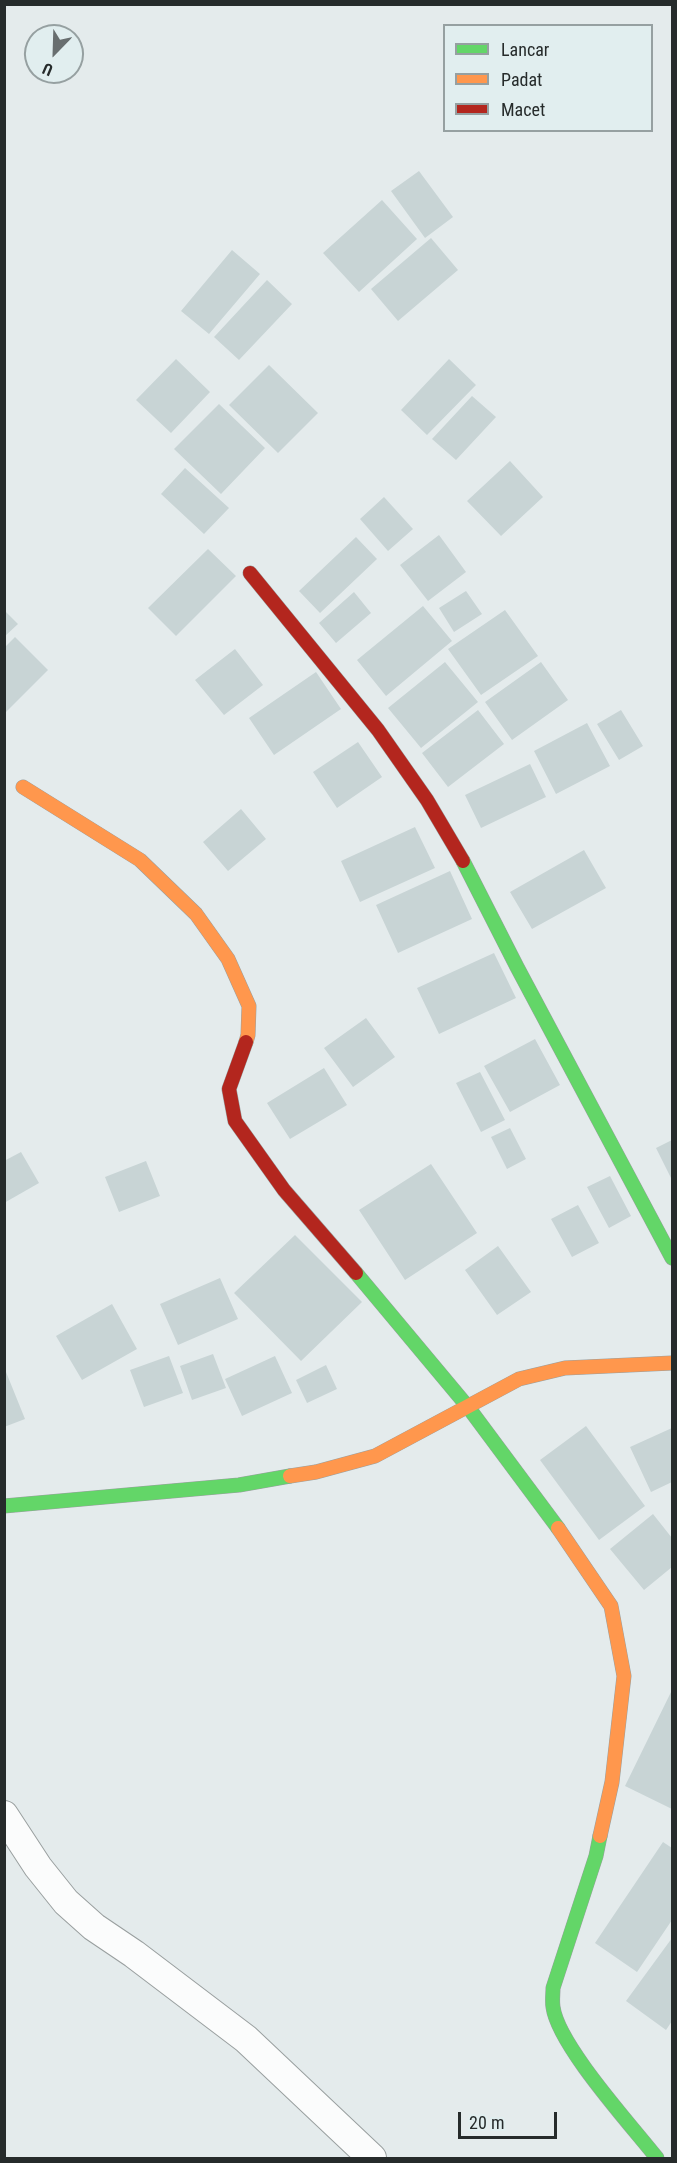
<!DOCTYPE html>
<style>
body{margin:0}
#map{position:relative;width:677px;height:2163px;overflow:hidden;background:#e4ebec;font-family:"Roboto Condensed",sans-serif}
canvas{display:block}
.frame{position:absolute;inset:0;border:6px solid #262b2b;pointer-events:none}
.legend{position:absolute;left:443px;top:24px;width:210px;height:108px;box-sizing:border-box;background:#e1eeef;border:2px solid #96a0a1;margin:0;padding:8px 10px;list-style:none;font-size:18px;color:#262b2b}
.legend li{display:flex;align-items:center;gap:12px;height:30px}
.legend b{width:30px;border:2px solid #96a0a1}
.north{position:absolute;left:24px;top:24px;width:60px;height:60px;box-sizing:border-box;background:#e1eeef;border:2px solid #96a0a1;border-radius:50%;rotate:203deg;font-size:16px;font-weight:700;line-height:24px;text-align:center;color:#262b2b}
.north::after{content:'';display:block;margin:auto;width:21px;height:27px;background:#686e6f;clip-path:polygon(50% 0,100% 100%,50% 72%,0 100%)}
.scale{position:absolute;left:458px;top:2112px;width:99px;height:27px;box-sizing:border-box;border:3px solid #262b2b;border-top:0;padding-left:8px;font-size:18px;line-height:21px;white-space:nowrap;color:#262b2b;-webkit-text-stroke:4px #e1eeef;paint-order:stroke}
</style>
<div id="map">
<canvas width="677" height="2163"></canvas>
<div class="frame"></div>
<ul class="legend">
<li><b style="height:8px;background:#63d668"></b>Lancar</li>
<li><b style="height:8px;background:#ff974d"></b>Padat</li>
<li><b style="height:8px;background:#b3261e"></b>Macet</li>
</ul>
<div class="north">U</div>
<div class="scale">20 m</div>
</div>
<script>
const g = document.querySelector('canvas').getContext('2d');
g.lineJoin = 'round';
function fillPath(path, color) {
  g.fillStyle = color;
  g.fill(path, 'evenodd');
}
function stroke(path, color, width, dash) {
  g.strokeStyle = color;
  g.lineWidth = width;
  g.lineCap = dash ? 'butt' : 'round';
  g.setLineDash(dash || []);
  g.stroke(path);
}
const building = new Path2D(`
 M419 171 453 217 425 238 391 191Z
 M382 200 417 239 359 292 323 253Z
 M431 238 458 270 398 321 371 289Z
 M232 250 260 274 209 334 181 311Z
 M267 280 292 304 239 360 214 337Z
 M176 359 210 392 171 433 136 400Z
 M449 359 476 385 427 435 401 410Z
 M269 365 318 413 278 453 229 405Z
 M472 396 496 417 456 460 432 439Z
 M219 404 265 448 221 494 174 449Z
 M510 461 543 497 501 536 467 501Z
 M185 468 229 508 204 534 161 494Z
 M384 497 413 529 388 551 360 519Z
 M439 535 466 572 428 601 400 565Z
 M356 537 377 559 320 613 299 591Z
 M208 549 236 576 176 636 148 608Z
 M466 591 482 614 454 632 439 608Z
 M354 592 371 613 336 643 319 623Z
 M423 606 452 641 386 696 357 660Z
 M4 610 18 624 4 637Z
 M505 610 538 656 481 695 448 649Z
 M15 637 48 670 4 714V648Z
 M235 649 263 685 224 715 195 680Z
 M445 662 478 702 421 748 388 708Z
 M541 662 568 700 512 740 485 702Z
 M316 672 341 709 274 755 249 718Z
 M478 710 504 744 448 787 422 753Z
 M621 710 643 746 619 760 597 724Z
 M587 723 610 766 556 794 534 751Z
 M358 742 382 777 337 808 313 772Z
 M530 764 546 797 481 828 465 795Z
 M241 809 266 839 228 871 203 842Z
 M415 827 435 868 360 902 341 861Z
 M584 850 606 888 532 929 510 892Z
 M450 871 472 919 398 953 376 905Z
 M494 953 516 998 439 1034 417 988Z
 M366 1018 395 1057 353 1087 324 1048Z
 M535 1039 560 1085 510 1112 484 1066Z
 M324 1068 347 1105 290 1139 267 1103Z
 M480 1072 505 1120 481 1132 456 1083Z
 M510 1128 526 1159 507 1169 491 1137Z
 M672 1140V1180L656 1148Z
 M21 1152 39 1183 4 1203V1161Z
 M146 1161 160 1196 119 1212 105 1177Z
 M431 1164 477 1233 405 1280 359 1210Z
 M610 1176 631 1216 609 1228 587 1187Z
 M578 1205 599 1243 572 1257 551 1219Z
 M295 1235 362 1302 301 1361 234 1293Z
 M498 1246 531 1292 497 1315 465 1270Z
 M220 1278 238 1319 178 1345 160 1304Z
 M112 1304 137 1349 82 1380 56 1336Z
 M213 1354 226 1388 192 1400 180 1366Z
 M169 1356 183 1393 144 1407 130 1370Z
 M275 1356 292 1393 242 1416 225 1379Z
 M326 1365 337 1389 307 1403 296 1380Z
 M4 1367 25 1419 4 1427Z
 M586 1426 645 1506 599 1540 540 1460Z
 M672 1428V1482L651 1492 630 1447Z
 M653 1514 672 1538V1567L644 1590 610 1549Z
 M672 1690V1809L625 1786Z
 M663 1842 672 1848V1920L637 1972 595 1943Z
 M672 1938V2021L666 2030 626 2001Z`);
const street = new Path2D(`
 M4 1815 38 1867 66 1902 94 1927 134 1954 246 2039 372 2158`);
const fast = new Path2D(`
 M463 861 517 967 672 1258
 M356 1273 468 1407 558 1528
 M4 1506 239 1485 290 1476
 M600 1836 596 1856 553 1988C553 1994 552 2001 553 2007 558 2045 631 2125 657 2158`);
const slow = new Path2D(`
 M23 787 140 860 196 914 228 959 249 1006 248 1035 246 1042
 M290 1476 316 1472 375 1456 519 1379 565 1368 672 1363
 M558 1528 611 1606 624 1676 612 1782 600 1836`);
const jam = new Path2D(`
 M250 573 378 730 427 800 463 861
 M246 1042 229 1089 235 1121 284 1190 356 1273`);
fillPath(building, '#c8d4d5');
stroke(street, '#999f9f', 30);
stroke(fast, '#999f9f', 15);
stroke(slow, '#999f9f', 15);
stroke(jam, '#999f9f', 15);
stroke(street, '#fbfcfc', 28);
stroke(fast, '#63d668', 14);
stroke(slow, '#ff974d', 14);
stroke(jam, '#b3261e', 14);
</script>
